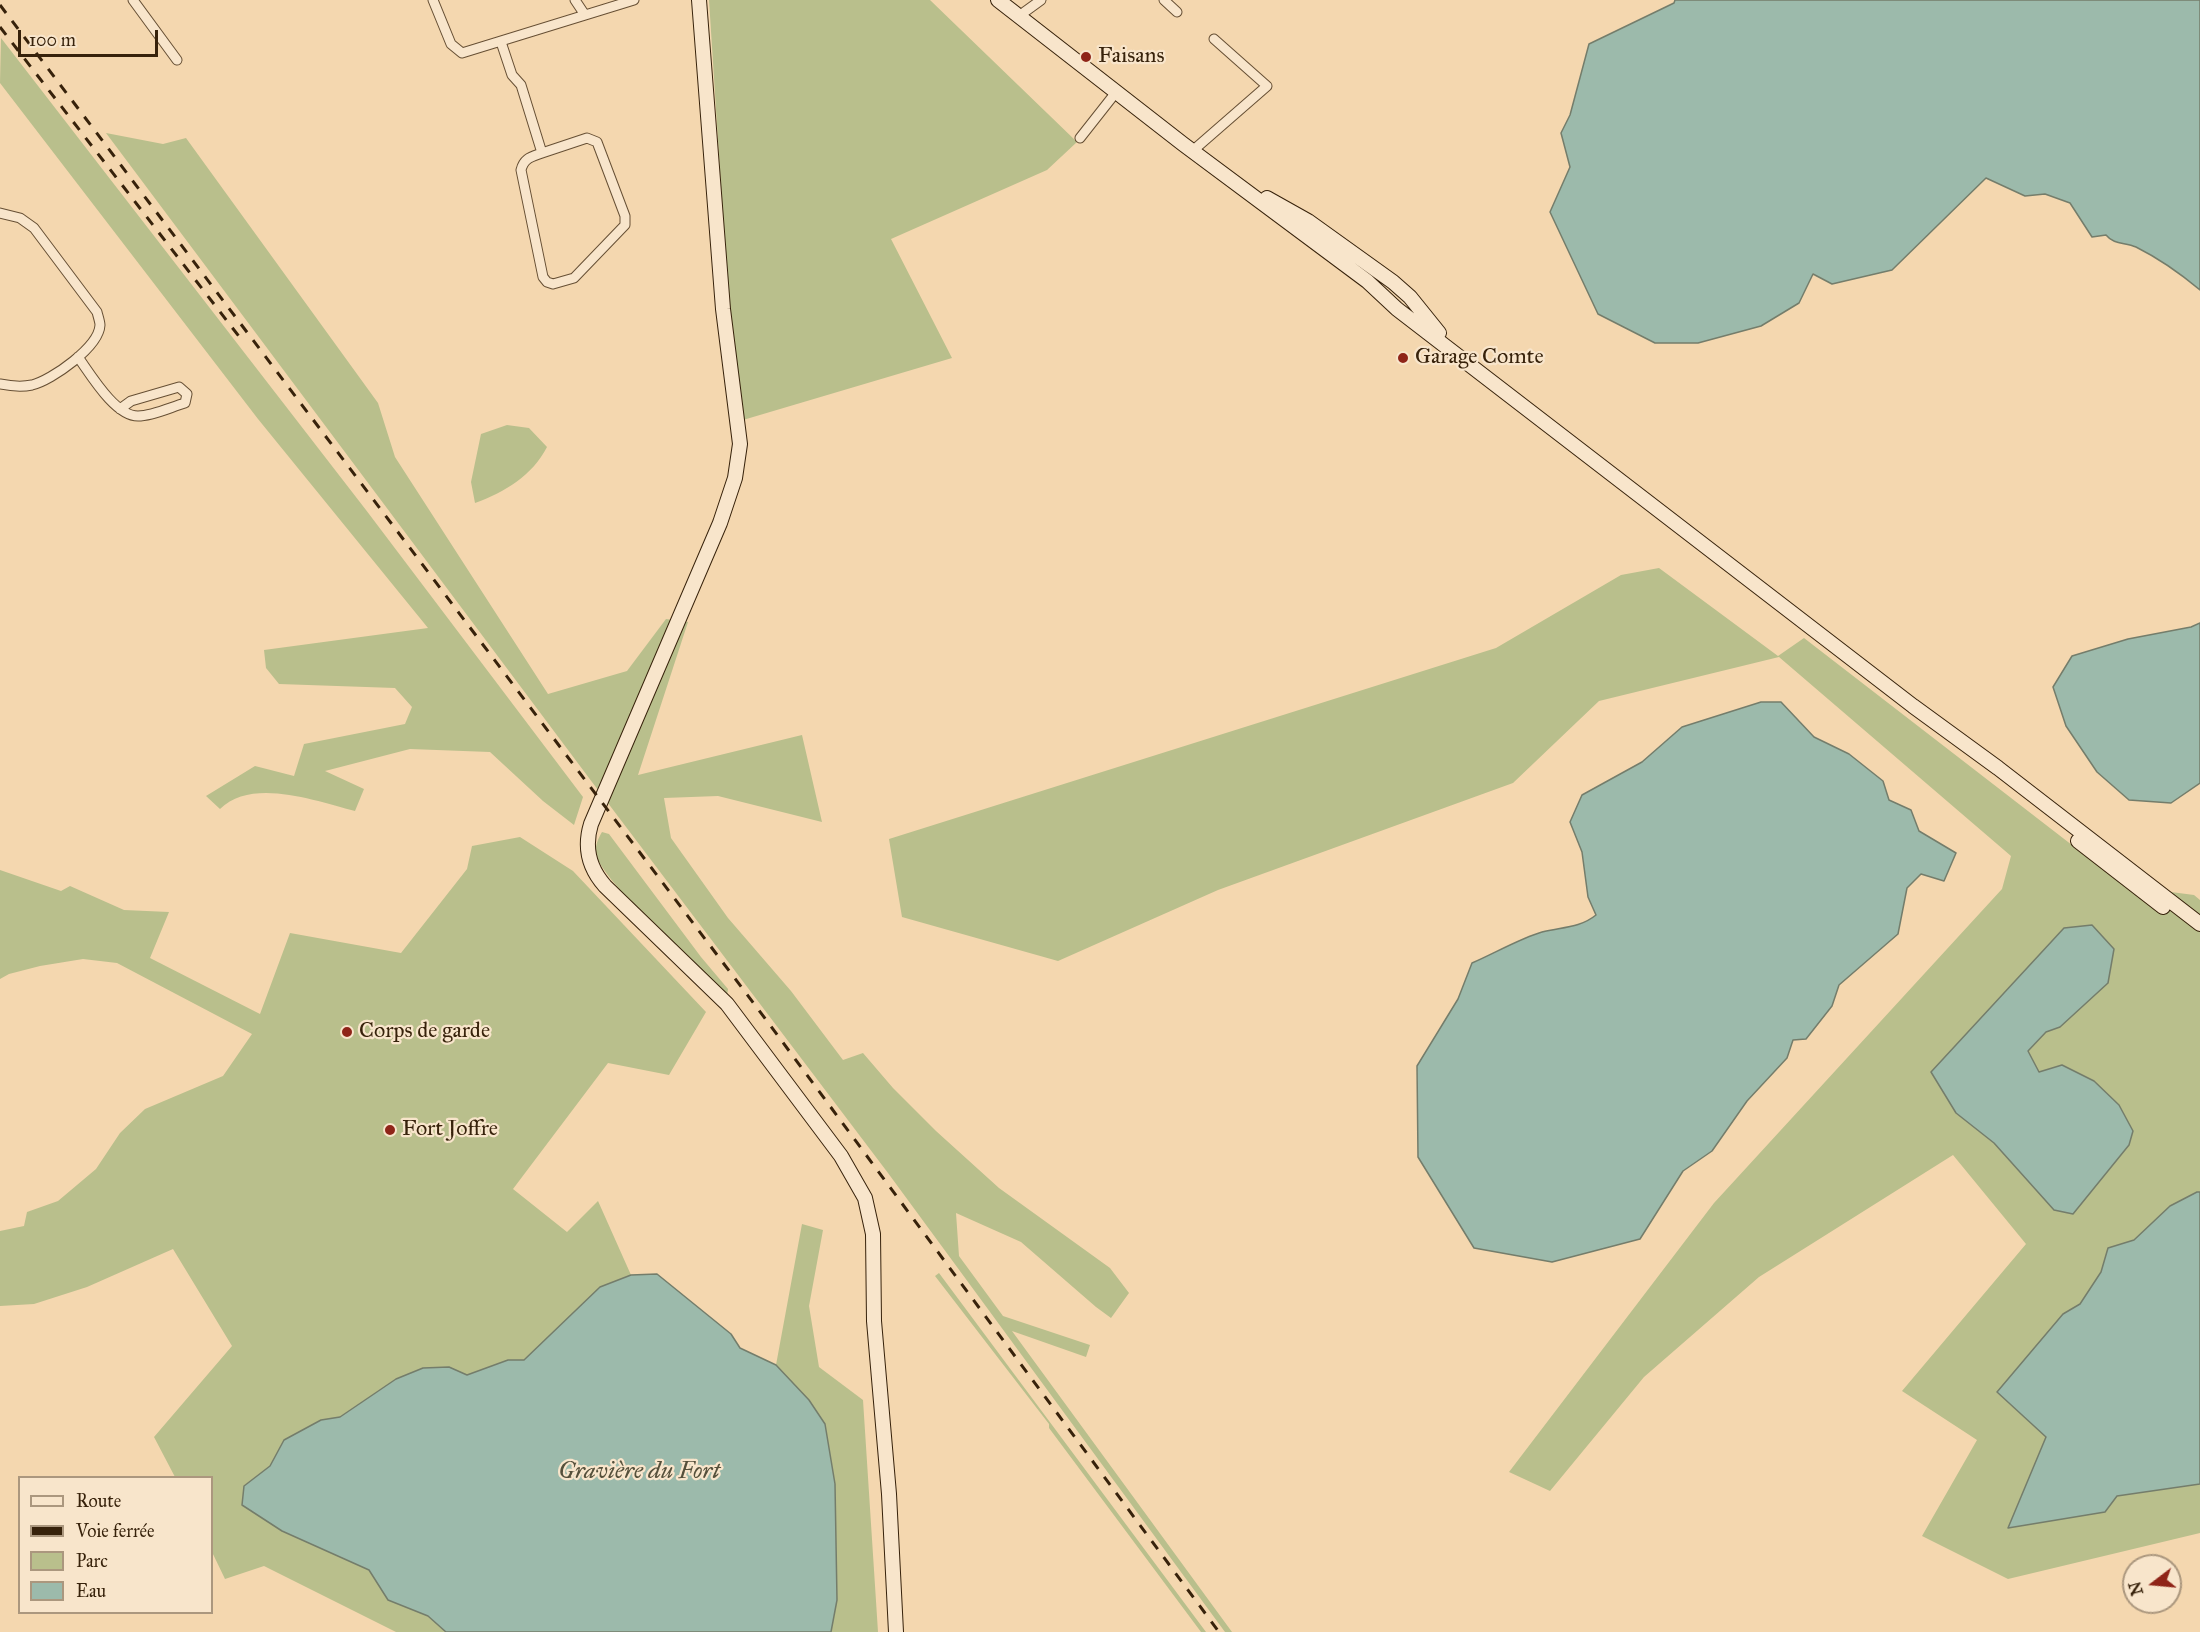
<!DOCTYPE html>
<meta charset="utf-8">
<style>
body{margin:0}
#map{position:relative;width:2200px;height:1632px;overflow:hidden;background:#f4d7af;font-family:"IM FELL Great Primer",serif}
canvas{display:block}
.legend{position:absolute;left:18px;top:1476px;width:195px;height:138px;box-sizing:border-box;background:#f8e5cb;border:2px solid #ab977e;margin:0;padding:8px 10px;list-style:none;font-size:18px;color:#37220b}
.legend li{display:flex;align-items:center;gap:12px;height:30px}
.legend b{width:30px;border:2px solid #ab977e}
.north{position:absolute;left:2122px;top:1554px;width:60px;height:60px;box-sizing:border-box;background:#f8e5cb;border:2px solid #ab977e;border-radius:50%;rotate:254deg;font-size:16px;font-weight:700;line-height:24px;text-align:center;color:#37220b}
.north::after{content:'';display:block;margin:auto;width:21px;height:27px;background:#8f2418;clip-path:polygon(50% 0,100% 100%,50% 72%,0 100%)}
.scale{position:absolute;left:18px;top:30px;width:140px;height:27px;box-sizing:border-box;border:3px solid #37220b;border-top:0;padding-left:8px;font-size:18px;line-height:21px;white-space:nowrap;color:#37220b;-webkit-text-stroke:4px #f8e5cb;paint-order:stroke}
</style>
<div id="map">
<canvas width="2200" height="1632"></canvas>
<ul class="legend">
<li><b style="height:8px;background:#f8e5cb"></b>Route</li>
<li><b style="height:8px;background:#37220b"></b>Voie ferrée</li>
<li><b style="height:16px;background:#b9bf8c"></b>Parc</li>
<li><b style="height:16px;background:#9cbaab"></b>Eau</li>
</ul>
<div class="north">N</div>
<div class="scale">100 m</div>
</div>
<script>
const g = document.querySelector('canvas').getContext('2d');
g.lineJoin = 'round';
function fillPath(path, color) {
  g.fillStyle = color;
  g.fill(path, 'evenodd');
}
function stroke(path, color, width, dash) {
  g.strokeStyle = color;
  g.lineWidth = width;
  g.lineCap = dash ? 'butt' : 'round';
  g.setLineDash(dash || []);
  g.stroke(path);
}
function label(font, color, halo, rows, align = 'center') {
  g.font = font + ' "IM FELL Great Primer",serif';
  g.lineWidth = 4.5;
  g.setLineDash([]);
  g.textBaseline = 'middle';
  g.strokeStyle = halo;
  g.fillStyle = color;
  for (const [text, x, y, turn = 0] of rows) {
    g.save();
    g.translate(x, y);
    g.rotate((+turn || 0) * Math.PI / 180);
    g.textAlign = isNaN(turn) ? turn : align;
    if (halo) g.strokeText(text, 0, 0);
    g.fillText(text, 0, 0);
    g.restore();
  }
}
const green = new Path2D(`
 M709 0H930L1077 142 1047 170 891 239 952 358 743 420 729 312Z
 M1 38 366 510 583 797 574 825 543 801 490 752 410 749 325 771 364 789 355 811C316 801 252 777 220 809L206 796 255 766 294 776 304 744 405 724 412 707 395 688 279 684 266 668 264 650 428 628 258 419 0 83Z
 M106 133 163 144 186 138 378 403 395 457 548 694 627 671 666 619 688 622 638 775 802 735 822 822 718 796 664 798 671 838 728 918 791 991 843 1060 863 1053 893 1088 936 1131 999 1188 1110 1268 1129 1293 1111 1318 1096 1307 1021 1242 956 1213 959 1256 1003 1316 1090 1345 1086 1357 1012 1331 1232 1632H1225L888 1173 592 782Z
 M507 425 529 428 547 447C532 476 505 492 475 503L471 482 481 434Z
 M1659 568 1778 656 1804 638 2125 886 2194 895 2200 900V1533L2008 1579 1922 1536 1977 1440 1902 1391 2026 1244 1953 1155 1759 1277 1644 1377 1550 1491 1509 1472 1714 1203 2002 889 2011 856 1779 657 1599 701 1513 783 1218 890 1058 961 902 917 889 839 1496 648 1621 575ZM2064 928 2060 1027 2046 1032 2028 1051 2039 1072 2094 1081 2119 1105 2133 1131 2054 1210 1994 1143Z
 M602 832 609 834 701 957 728 989 727 996C702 971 601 881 596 854 595 845 598 839 602 832Z
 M520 837 573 871 706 1012 669 1075 608 1063 513 1189 567 1232 598 1201 631 1275 600 1287 524 1360H508L467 1375 449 1367 423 1368 396 1379 340 1417 321 1420 284 1440 270 1466 244 1486 282 1531 369 1570 388 1600 428 1616 446 1632H396L264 1566 225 1579 212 1552V1478L175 1477 154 1437 232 1346 173 1249 87 1287 34 1304 0 1306V1231L24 1226 27 1212 58 1201 96 1169 120 1133 145 1109 223 1076 252 1034 117 963 83 959 40 966 9 974 0 979V870L61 891 70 886 124 910 169 912 150 958 260 1014 290 933 401 953 467 869 472 846Z
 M802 1224 823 1230 809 1306 819 1367 863 1400 878 1632H831L837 1600 835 1484 776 1365Z
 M939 1273 1206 1632H1201L1049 1428V1424L935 1276Z`);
const water = new Path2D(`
 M1675 0H2200V290C2181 274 2158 258 2136 247 2125 242 2114 245 2106 235L2092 237 2070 203 2045 194 2025 196 1986 178 1892 270 1832 284 1813 274 1799 303 1761 326 1698 343H1655L1598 314 1550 212 1570 167 1561 133 1570 115 1589 44 1674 3Z
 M2200 623V783L2171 803 2129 800 2097 772 2066 726 2053 687 2072 656 2128 639 2191 627Z
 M1761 702H1781L1814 737 1849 754 1883 781 1889 800 1911 810 1919 831 1956 853 1944 881 1921 874 1907 888 1898 934 1839 985 1832 1006 1806 1039 1793 1040 1787 1058 1747 1101 1712 1151 1683 1171 1640 1239 1552 1262 1474 1248 1418 1157 1417 1066 1458 999 1472 963C1493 954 1521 938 1542 932 1562 927 1580 928 1596 915L1588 897 1582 852 1570 822 1582 795 1642 762 1682 727Z
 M2092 925 2114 949 2108 983 2060 1027 2046 1032 2028 1051 2039 1072 2062 1065 2094 1081 2119 1105 2133 1131 2129 1145 2073 1214 2054 1210 1994 1143 1956 1113 1931 1072 2064 928Z
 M2197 1192H2200V1484L2117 1496 2105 1512 2008 1528 2046 1437 1997 1392 2063 1314 2080 1304 2101 1272 2108 1248 2134 1240 2170 1206Z
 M657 1274 731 1334 740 1348 776 1365 809 1400 825 1424 835 1484 837 1600 831 1632H446L428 1616 388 1600 369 1570 282 1531 242 1505 244 1486 270 1466 284 1440 321 1420 340 1417 396 1379 423 1368 449 1367 467 1375 508 1360H524L600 1287 631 1275Z`);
const minor = new Path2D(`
 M133 0 177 60
 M433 0 451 44 462 53 634 0
 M575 0 585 15
 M1164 0 1177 12
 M1019 16 1041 0
 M501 42 512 75 521 85 542 153C531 157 524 158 521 170L543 277 547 282 553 284 574 278 625 225V216L597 142 587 138 542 153
 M1080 138 1117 91
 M1195 152 1197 147 1267 86 1214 39
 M0 213 20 218 34 228 97 312C98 316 100 322 100 325 99 347 52 380 32 385 22 387 10 386 0 384
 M78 357C91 375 115 416 138 416 153 416 171 407 185 403L187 394 179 387 131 401 120 409`);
const secondary = new Path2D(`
 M699 0 723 309 740 444 735 478 720 523 591 824C584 847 589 868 605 886L727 1004 841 1156 865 1198 873 1234 874 1321 889 1494 896 1632
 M998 0 1183 144 1367 281 1397 309 1913 706 1998 768 2200 924
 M1267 198 1308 221 1393 282 1410 297 1439 333
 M2078 841 2163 907`);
const rail = new Path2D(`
 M0 5 767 1021 1219 1632
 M0 27 241 339`);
const markers = [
 [1086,57,6,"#8f2418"],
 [1403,358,6,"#8f2418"],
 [347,1032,6,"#8f2418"],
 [390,1130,6,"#8f2418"]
];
const poiNames = [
 ["Faisans",1098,57],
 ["Garage Comte",1415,358],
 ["Corps de garde",359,1032],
 ["Fort Joffre",402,1130]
];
const waterNames = [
 ["Gravière du Fort",639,1472]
];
fillPath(green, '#b9bf8c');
fillPath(water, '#9cbaab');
stroke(water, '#747d6b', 1.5);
stroke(minor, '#664f34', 11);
stroke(secondary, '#37220b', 16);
stroke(minor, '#f8e5cb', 9);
stroke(secondary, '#f8e5cb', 14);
stroke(rail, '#37220b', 3, [10, 10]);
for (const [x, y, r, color] of markers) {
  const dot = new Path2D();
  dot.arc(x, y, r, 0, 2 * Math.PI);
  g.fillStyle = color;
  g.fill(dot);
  stroke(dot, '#f8e5cb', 2);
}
label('22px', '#37220b', '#f8e5cb', poiNames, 'left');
label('italic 24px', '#55503b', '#f8e5cb', waterNames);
</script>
